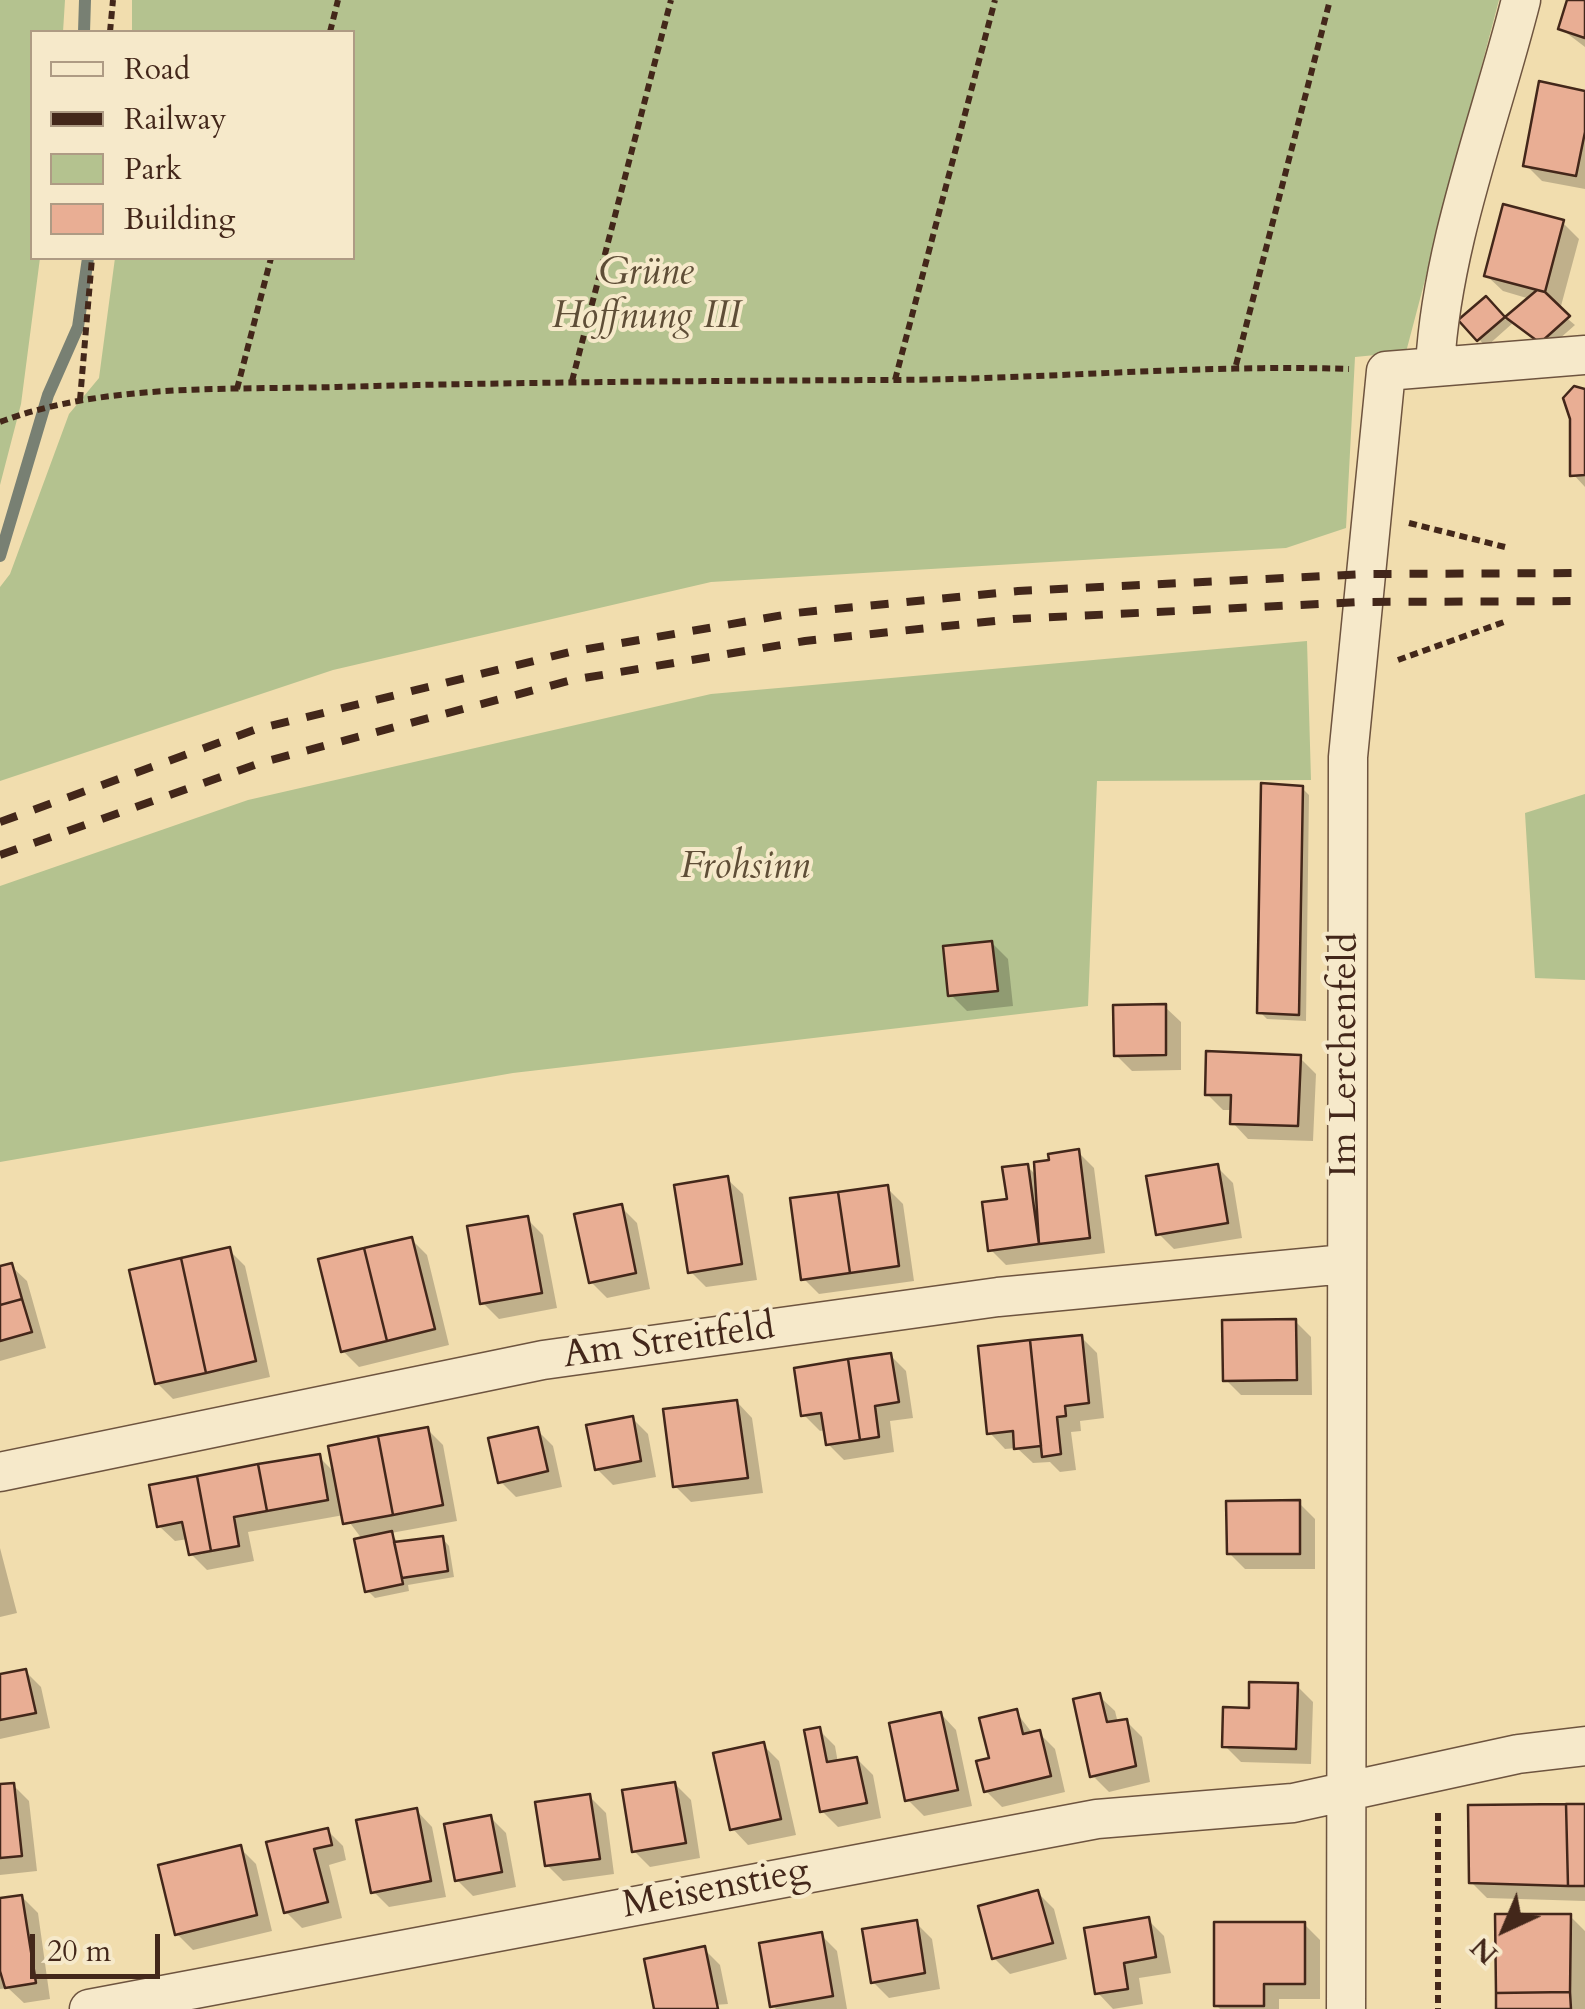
<!DOCTYPE html>
<meta charset="utf-8">
<style>
body{margin:0}
#map{position:relative;width:1585px;height:2009px;overflow:hidden;background:#f1ddae;font-family:Cardo,serif}
canvas{display:block}
.legend{position:absolute;left:30px;top:30px;width:325px;height:230px;box-sizing:border-box;background:#f6e9ca;border:2px solid #ae9b84;margin:0;padding:12px 18px;list-style:none;font-size:30px;color:#43271a}
.legend li{display:flex;align-items:center;gap:20px;height:50px}
.legend b{width:50px;border:2px solid #ae9b84}
.north{position:absolute;left:1455px;top:1879px;width:100px;height:100px;-webkit-text-stroke:8px #f6e9ca;paint-order:stroke;rotate:224deg;font-size:28px;font-weight:700;line-height:40px;text-align:center;color:#43271a}
.north::after{content:'';display:block;margin:auto;width:35px;height:45px;background:#43271a;clip-path:polygon(50% 0,100% 100%,50% 72%,0 100%)}
.scale{position:absolute;left:30px;top:1934px;width:130px;height:45px;box-sizing:border-box;border:5px solid #43271a;border-top:0;padding-left:12px;font-size:30px;line-height:35px;white-space:nowrap;color:#43271a;-webkit-text-stroke:8px #f6e9ca;paint-order:stroke}
</style>
<div id="map">
<canvas width="1585" height="2009"></canvas>
<ul class="legend">
<li><b style="height:12px;background:#f6e9ca"></b>Road</li>
<li><b style="height:12px;background:#43271a"></b>Railway</li>
<li><b style="height:28px;background:#b4c28f"></b>Park</li>
<li><b style="height:28px;background:#e9ae94"></b>Building</li>
</ul>
<div class="north">N</div>
<div class="scale">20 m</div>
</div>
<script>
const g = document.querySelector('canvas').getContext('2d');
g.lineJoin = 'round';
function fillPath(path, color) {
  g.fillStyle = color;
  g.fill(path, 'evenodd');
}
function stroke(path, color, width, dash) {
  g.strokeStyle = color;
  g.lineWidth = width;
  g.lineCap = dash ? 'butt' : 'round';
  g.setLineDash(dash || []);
  g.stroke(path);
}
function label(font, color, halo, rows, align = 'center') {
  g.font = font + ' Cardo,serif';
  g.lineWidth = 8;
  g.setLineDash([]);
  g.textBaseline = 'middle';
  g.strokeStyle = halo;
  g.fillStyle = color;
  for (const [text, x, y, turn = 0] of rows) {
    g.save();
    g.translate(x, y);
    g.rotate((+turn || 0) * Math.PI / 180);
    g.textAlign = isNaN(turn) ? turn : align;
    if (halo) g.strokeText(text, 0, 0);
    g.fillText(text, 0, 0);
    g.restore();
  }
}
const green = new Path2D(`
 M0 0H65L63 32H32V258H40L21 404 0 485Z
 M132 0H1499L1406 352 1355 357 1346 528 1286 548 711 582 333 670 0 781V587L10 574 69 414 99 378 115 258H352V32H132Z
 M1307 641 1311 780 1097 781 1088 1006 513 1073 0 1162V886L248 800 711 694Z
 M1585 794V980L1535 978 1525 813Z`);
const shadow = new Path2D(`
 M1570 0H1585V47L1560 28Z
 M1585 93V189L1542 181 1526 165Z
 M1563 223 1579 239 1561 306 1550 304 1575 325 1549 348 1514 322 1486 347 1462 320 1486 299 1506 320 1530 299 1503 291 1487 276Z
 M1585 394V487L1573 474Z
 M1302 788 1309 795 1306 1021 1267 1019 1260 1012Z
 M992 943 1008 959 1013 1006 967 1011 951 995Z
 M1165 1007 1181 1022V1070L1132 1071 1116 1055Z
 M1300 1058 1316 1074 1313 1141 1248 1139 1233 1123V1110H1223L1207 1094Z
 M1078 1152 1094 1168 1105 1253 1006 1265 990 1249 1027 1166 1038 1177Z
 M1217 1167 1233 1183 1242 1238 1174 1249 1159 1234Z
 M727 1179 743 1194 757 1280 706 1287 690 1271Z
 M887 1188 903 1204 914 1281 819 1294 803 1278Z
 M621 1207 637 1223 650 1289 607 1298 591 1282Z
 M527 1219 543 1235 557 1308 499 1319 483 1303Z
 M411 1239 427 1255 449 1345 359 1367 343 1351Z
 M229 1250 245 1266 270 1377 173 1399 157 1383Z
 M11 1266 27 1281 46 1348 0 1361V1269Z
 M1295 1321 1311 1337 1312 1395H1241L1225 1379Z
 M1081 1337 1097 1353 1104 1418 1080 1421 1081 1431 1071 1432 1076 1470 1060 1472 1050 1462 1033 1463 1017 1448 1005 1449 990 1433Z
 M890 1355 906 1371 913 1418 890 1421 894 1452 844 1460 828 1444 826 1430 820 1431 804 1415Z
 M737 1402 752 1418 763 1493 691 1502 675 1486Z
 M632 1418 648 1434 656 1477 613 1485 597 1469Z
 M427 1429 443 1445 457 1521 391 1533 399 1544 442 1538 449 1546 454 1577 408 1585 409 1591 375 1598 368 1591 362 1539 344 1515 248 1532 254 1561 207 1570 191 1554 188 1539 175 1541 159 1526 319 1457 336 1474Z
 M537 1430 553 1446 562 1487 516 1497 500 1481Z
 M1299 1503 1315 1519V1569H1245L1229 1553Z
 M0 1548 17 1613 0 1617Z
 M25 1671 41 1687 50 1728 0 1739V1677Z
 M1297 1686 1313 1702 1311 1764 1241 1762 1225 1746Z
 M1099 1696 1115 1711 1118 1723 1126 1721 1142 1737 1150 1782 1109 1792 1093 1776Z
 M1016 1712 1033 1734 1039 1733 1055 1749 1065 1792 1002 1807 986 1791 992 1760Z
 M941 1714 956 1730 972 1806 924 1816 908 1800Z
 M819 1730 835 1746 838 1763 857 1759 873 1775 881 1818 838 1827 822 1811Z
 M763 1745 779 1761 796 1835 748 1845 733 1829Z
 M675 1784 691 1800 700 1858 650 1867 634 1851Z
 M13 1785 29 1801 37 1871 0 1875V1787Z
 M590 1797 606 1813 614 1874 563 1881 547 1865Z
 M1585 1806V1901L1487 1898 1471 1882Z
 M417 1811 432 1827 446 1897 389 1907 373 1891Z
 M490 1817 506 1833 516 1887 473 1896 457 1880Z
 M327 1830 343 1846 346 1860 329 1865 342 1918 302 1928 286 1912 269 1844Z
 M240 1848 256 1864 272 1931 193 1950 177 1934Z
 M1038 1893 1054 1909 1067 1959 1010 1974 994 1958Z
 M22 1897 38 1913 50 1999 24 2003 8 1988 0 1989V1901Z
 M1570 1916 1585 1931V2009H1498Z
 M1148 1920 1164 1936 1171 1973 1139 1978 1143 2004 1113 2009 1098 1993Z
 M916 1923 932 1939 940 1989 889 1998 873 1982Z
 M1304 1924 1320 1940V1999H1279V2009H1220L1216 2005Z
 M821 1935 837 1951 847 2009H776L773 2006Z
 M704 1949 720 1965 728 2004 656 2009Z`);
const stream = new Path2D(`
 M84 32 85 0
 M0 556 48 395 78 327 88 258`);
const building = new Path2D(`
 M1567 0H1585V38L1558 29Z
 M1539 81 1585 91V132L1576 176 1523 166Z
 M1503 204 1564 220 1545 292 1484 276Z
 M1537 290 1545 292 1570 316 1540 343 1505 317Z
 M1486 296 1505 317 1477 341 1458 320Z
 M1574 386 1585 389V475L1570 476V419L1563 398Z
 M1261 783 1303 786 1299 1015 1257 1013Z
 M992 941 998 991 948 996 943 946Z
 M1166 1004V1055L1114 1056 1113 1005Z
 M1206 1051 1301 1055 1298 1126 1230 1124 1231 1095H1205Z
 M1079 1149 1090 1238 1039 1244 1034 1162 1049 1160 1048 1154Z
 M1028 1164 1039 1244 988 1251 982 1202 1007 1199 1002 1167Z
 M1218 1164 1228 1223 1156 1235 1146 1176Z
 M728 1176 742 1264 688 1273 674 1185Z
 M888 1185 899 1266 850 1273 838 1192Z
 M838 1192 850 1273 801 1280 790 1198Z
 M622 1204 636 1273 589 1283 574 1214Z
 M528 1216 542 1293 480 1304 467 1226Z
 M412 1237 435 1329 387 1341 364 1248Z
 M230 1247 256 1361 206 1373 181 1258Z
 M364 1248 387 1341 341 1352 318 1259Z
 M181 1258 206 1373 155 1384 129 1270Z
 M12 1263 22 1299 0 1305V1266Z
 M22 1299 32 1332 0 1341V1305Z
 M1296 1319 1297 1380 1223 1381 1222 1320Z
 M1082 1335 1089 1403 1065 1406 1066 1416 1057 1417 1061 1454 1042 1457 1030 1340Z
 M1030 1340 1041 1446 1014 1449 1013 1431 987 1434 978 1346Z
 M891 1353 899 1402 875 1406 879 1437 860 1440 848 1359Z
 M848 1359 860 1440 826 1445 821 1413 801 1416 794 1368Z
 M737 1400 748 1478 673 1487 663 1409Z
 M633 1416 641 1461 595 1470 586 1425Z
 M428 1427 443 1505 393 1515 378 1436Z
 M538 1427 548 1471 498 1483 488 1438Z
 M378 1436 393 1515 343 1524 328 1446Z
 M320 1454 328 1500 267 1511 258 1464Z
 M258 1464 267 1511 234 1517 239 1546 211 1551 197 1476Z
 M197 1476 211 1551 189 1555 182 1522 157 1527 149 1485Z
 M1300 1500V1554H1227L1226 1501Z
 M392 1531 403 1584 365 1592 354 1539Z
 M443 1536 448 1571 402 1578 394 1542Z
 M26 1669 36 1713 0 1720V1674Z
 M1249 1682 1298 1683 1296 1749 1222 1747 1223 1707 1249 1708Z
 M1100 1693 1107 1722 1127 1719 1136 1766 1090 1777 1073 1699Z
 M1017 1709 1023 1734 1040 1730 1051 1776 984 1792 976 1761 989 1758 979 1718Z
 M941 1712 958 1790 905 1801 889 1723Z
 M820 1727 827 1762 857 1757 867 1803 820 1812 804 1730Z
 M764 1742 781 1819 730 1830 713 1753Z
 M675 1782 686 1843 632 1852 622 1790Z
 M14 1783 22 1856 0 1858V1784Z
 M590 1794 600 1859 545 1866 535 1802Z
 M1566 1804 1568 1886 1469 1883 1468 1805Z
 M1566 1804H1585V1886H1568Z
 M417 1808 431 1881 371 1893 356 1820Z
 M491 1815 502 1872 455 1881 444 1824Z
 M328 1828 332 1845 314 1849 328 1902 284 1913 266 1842Z
 M241 1845 257 1915 175 1935 158 1865Z
 M1038 1890 1053 1943 992 1959 978 1906Z
 M22 1895 36 1983 5 1988 0 1971V1898Z
 M1495 1914H1571L1570 1992 1496 1993Z
 M1149 1917 1156 1957 1124 1963 1128 1989 1095 1994 1084 1928Z
 M917 1920 925 1973 871 1983 862 1929Z
 M1214 1922H1305V1984H1264V2006H1214Z
 M822 1932 833 1996 770 2007 759 1943Z
 M705 1946 718 2009H654L644 1959Z
 M1570 1992 1571 2009H1496V1993Z`);
const path = new Path2D(`
 M110 32 113 0
 M330 32 338 0
 M1236 365 1330 0
 M895 380 995 0
 M572 381 671 0
 M237 389 271 258
 M80 400 92 258
 M0 422C104 383 227 390 337 387 518 382 699 381 881 380 1037 380 1193 364 1349 369
 M1409 523 1505 547
 M1398 660 1504 622
 M1438 1813V2009`);
const minor = new Path2D(`
 M1435 366C1442 243 1491 119 1521 0
 M0 1472 543 1360 998 1297 1345 1264
 M89 2009 1097 1819 1293 1803 1518 1754 1585 1746
 M1346 2009 1348 757 1386 371 1585 355`);
const rail = new Path2D(`
 M0 822 254 730 570 652 795 613 1018 591 1366 574 1585 573
 M0 855 260 763 572 680 805 641 1013 619 1362 602 1585 601`);
const parkNames = [
 ["Grüne",646,274],
 ["Hoffnung III",646,318],
 ["Frohsinn",745,868]
];
const streetNames = [
 ["Im Lerchenfeld",1346,1055,-90],
 ["Am Streitfeld",669,1343,-8],
 ["Meisenstieg",716,1890,-11]
];
fillPath(green, '#b4c28f');
fillPath(shadow, '#0003');
stroke(stream, '#788073', 12);
fillPath(building, '#e9ae94');
stroke(building, '#43271a', 2.5);
stroke(minor, '#6e543f', 41);
stroke(path, '#43271a', 6, [8, 5]);
stroke(minor, '#f6e9ca', 38);
stroke(rail, '#43271a', 8, [18, 18]);
label('italic 38px', '#5f4e37', '#f6e9ca', parkNames);
label('38px', '#43271a', '#f6e9ca', streetNames);
</script>
